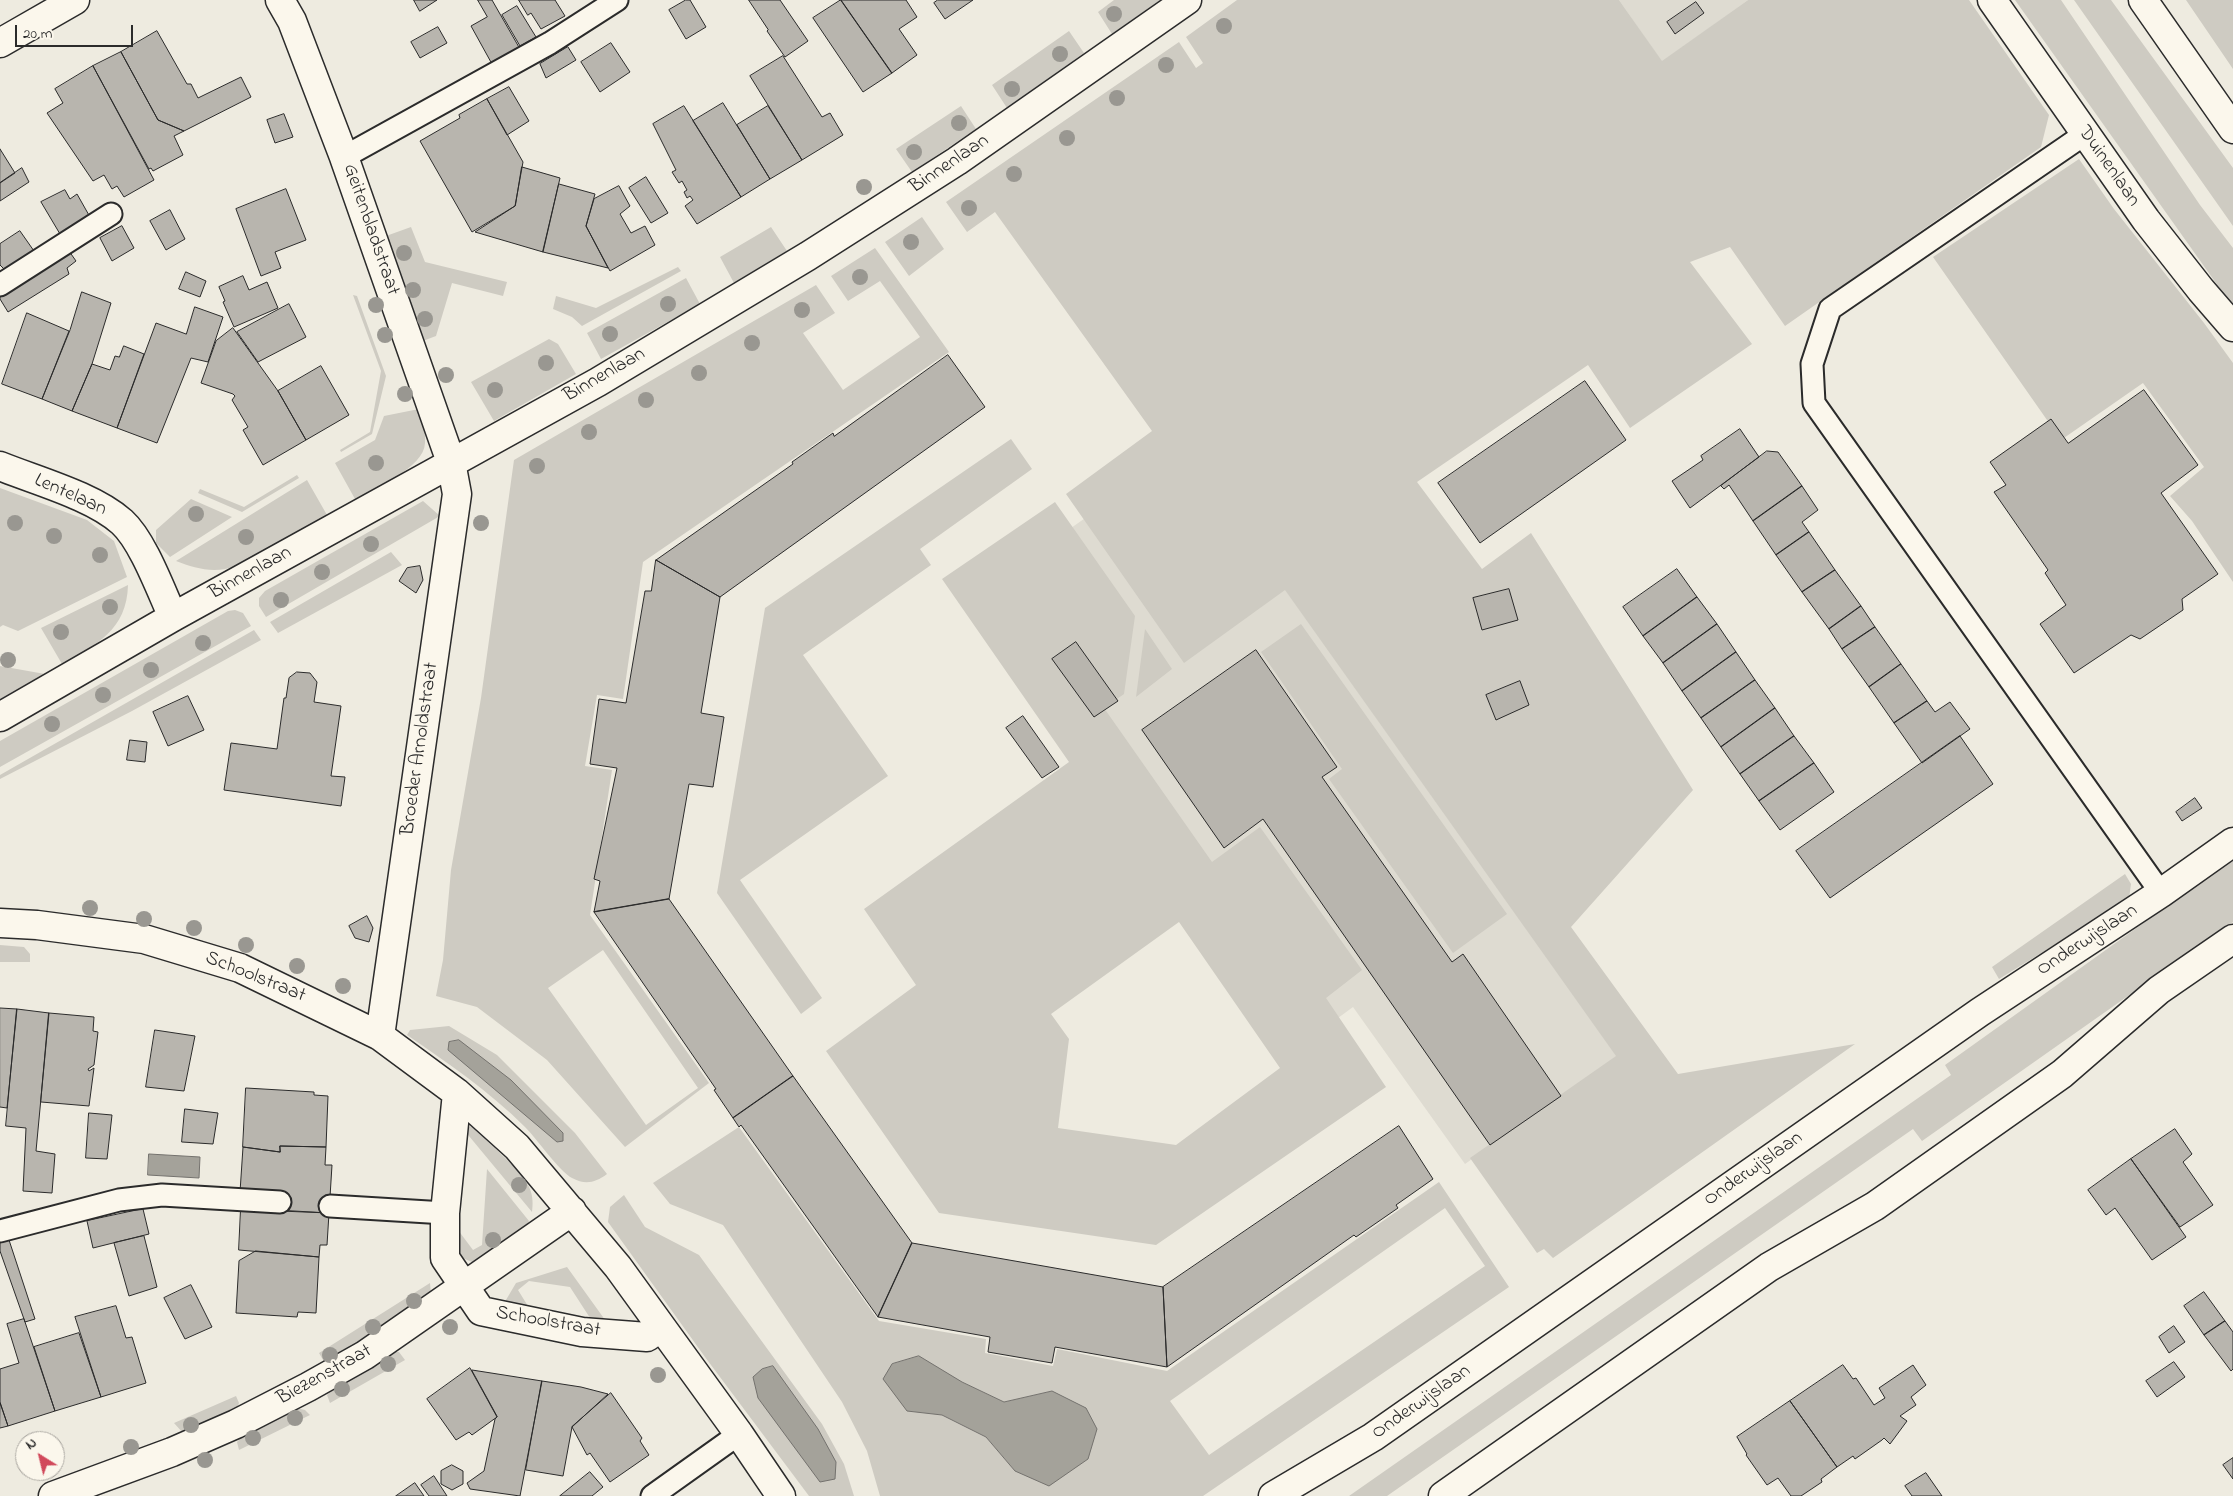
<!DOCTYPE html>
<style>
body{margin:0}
#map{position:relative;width:2233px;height:1496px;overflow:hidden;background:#eeebe0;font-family:"Indie Flower",sans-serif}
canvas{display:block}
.north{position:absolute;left:15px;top:1431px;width:50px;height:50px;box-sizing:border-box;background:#fbf7ec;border:1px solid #a8a59f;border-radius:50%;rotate:324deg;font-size:14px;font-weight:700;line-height:20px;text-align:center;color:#2b2b2b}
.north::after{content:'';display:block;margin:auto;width:18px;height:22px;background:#d1495b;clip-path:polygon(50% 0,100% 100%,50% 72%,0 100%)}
.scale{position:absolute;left:15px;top:25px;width:118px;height:22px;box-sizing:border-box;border:2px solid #2b2b2b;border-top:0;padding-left:6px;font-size:15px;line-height:18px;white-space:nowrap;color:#2b2b2b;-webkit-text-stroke:4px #fbf7ec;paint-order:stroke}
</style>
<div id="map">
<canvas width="2233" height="1496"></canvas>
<div class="north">N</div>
<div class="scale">20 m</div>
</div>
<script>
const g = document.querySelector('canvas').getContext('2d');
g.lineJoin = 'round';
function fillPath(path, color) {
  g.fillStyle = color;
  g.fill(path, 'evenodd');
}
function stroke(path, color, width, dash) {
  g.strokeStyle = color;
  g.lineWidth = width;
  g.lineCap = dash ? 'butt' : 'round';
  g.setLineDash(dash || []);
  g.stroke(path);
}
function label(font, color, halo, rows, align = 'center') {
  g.font = font + ' "Indie Flower",sans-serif';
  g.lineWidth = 4;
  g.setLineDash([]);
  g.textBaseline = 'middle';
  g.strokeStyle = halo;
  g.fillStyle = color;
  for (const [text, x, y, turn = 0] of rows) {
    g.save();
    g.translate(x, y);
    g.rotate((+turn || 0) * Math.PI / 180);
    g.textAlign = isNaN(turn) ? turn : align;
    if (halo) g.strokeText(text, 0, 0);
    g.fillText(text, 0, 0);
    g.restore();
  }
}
const built = new Path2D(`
 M1619 0H1748L1662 62Z
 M1185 448 1617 1056 1465 1164 1353 1007 1297 1048 977 594Z`);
const green = new Path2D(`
 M1114 0H1160L1112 34 1098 12Z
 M1237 0H1619L1662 61 1748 0H1969L2049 115 2041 147 1785 326 1730 247 1690 262 1752 344 1630 428 1588 365 1417 482 1482 569 1531 533 1693 790 1571 927 1678 1074 1855 1044 1553 1258 1544 1249 1537 1253 1470 1158 1616 1056 1285 590 1184 663 1066 494 1152 431 995 212 967 232 946 202 1179 42 1196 68 1203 63 1186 37Z
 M2015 0H2061L2200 205 2233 248V307Z
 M2074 0H2111L2233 168V226Z
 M2186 0H2233V69Z
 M1069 31 1084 53 1007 108 992 85Z
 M961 106 976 129 912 172 896 149Z
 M2079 159 2114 209 2204 323 2233 363V582L2192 521 2170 496 2204 467 2143 383 2061 440 1933 257Z
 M922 217 944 249 909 276 885 242Z
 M411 227 425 262 507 282 503 296 452 283 436 336 420 342 386 236Z
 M771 227 787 251 734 283 720 257Z
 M875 248 949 352 643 562 623 699 597 695 585 766 612 770 590 915 709 1083 625 1147 547 1060 477 1007 436 996 443 960 451 870 481 698 514 460 816 285 835 313 803 333 843 390 920 337 880 281 848 301 831 276ZM603 950 698 1088 646 1125 548 988Z
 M678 267 681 271 582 326 572 317 553 309 556 296 596 308Z
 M686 278 700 304 601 359 587 333Z
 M353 295 357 296 386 376 372 434 341 452 340 450 370 432 381 371Z
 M549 339 558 344 576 374 494 421 471 382Z
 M419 409C422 420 426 431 425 443 424 468 375 488 355 499L335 463 375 440 384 416Z
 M1011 439 1032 469 920 549 931 565 803 655 888 776 740 880 822 998 801 1014 717 893 765 608Z
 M297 475 299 478 242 512 198 493 200 489 244 507Z
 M307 480 327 515C302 529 251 564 225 569 207 572 192 567 176 561Z
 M0 488 87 520 114 541 127 577 18 631 3 625 0 627Z
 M191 499 232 517 170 557 156 543V530Z
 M423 501 440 516 266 617 259 606V598L265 591Z
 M1055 502 1135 616 1124 694 1104 708 1212 862 1260 827 1362 970 1326 998 1386 1087 1156 1245 939 1213 826 1051 916 985 864 909 1069 762 942 579ZM1179 922 1280 1068 1176 1145 1058 1128 1069 1039 1051 1014Z
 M391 552 402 565 278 633 270 622Z
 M128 585C127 630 96 645 62 664L41 628Z
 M235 610 243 613 251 626 0 767V741L228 611Z
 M1301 624 1507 914 1453 953 1329 779 1342 769 1261 652Z
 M1145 629 1172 669 1136 697Z
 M254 630 261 640 132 711 0 779V775Z
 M0 666 45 674 0 700Z
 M2233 859V922L1922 1141 1913 1129 1387 1496H1349L1951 1075 1945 1065Z
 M2125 874 2131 884 2129 899 1999 979 1992 967Z
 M0 945 24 947 30 954V962H0Z
 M449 1026 497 1055 575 1133 607 1174C595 1183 585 1185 572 1178 559 1171 537 1139 525 1127 489 1091 448 1063 407 1035L410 1030Z
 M471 1126C486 1141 522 1170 530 1189 533 1197 533 1204 532 1212L464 1130Z
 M739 1127 879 1321 986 1339 985 1353 1053 1366 1057 1349 1167 1371 1439 1182 1509 1287 1203 1496H880L867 1451 842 1402 723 1225 670 1204 653 1183ZM1445 1208 1485 1266 1209 1455 1170 1401ZM962 1382 1004 1402 1052 1391 1015 1471 986 1437 942 1415Z
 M487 1169 529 1221 523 1231 478 1261 472 1262 460 1257 455 1246 458 1230 473 1250 482 1245Z
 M624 1195 645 1227 699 1255 822 1424 844 1464 854 1496H809L705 1357 608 1222 610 1207Z
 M567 1267 608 1324 592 1321 570 1287 529 1281 518 1290 531 1311 503 1305 516 1283Z
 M430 1283 431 1294 326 1365 319 1353Z
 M393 1352H399L405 1360 330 1403 327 1395 333 1388Z
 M236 1396 239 1403 236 1411 183 1433 174 1423Z
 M296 1408 305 1410 310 1415 239 1450 237 1442 245 1433Z`);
const water = new Path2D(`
 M459 1040 511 1080 563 1133V1141L557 1142 448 1050 449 1042Z
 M149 1154 200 1157 199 1178 148 1175Z
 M919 1356 962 1382 1004 1402 1052 1391 1086 1408 1097 1429 1088 1459 1049 1486 1015 1471 986 1437 942 1415 907 1411 883 1379 892 1364Z
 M773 1366 818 1429 836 1462 835 1479 820 1482 758 1398 753 1377 762 1369Z`);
const building = new Path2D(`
 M414 0H437L420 11Z
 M478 0H492L520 49 492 64 471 26 487 17Z
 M519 0H555L565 16 541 29 531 13 528 15Z
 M686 0H690L706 27 686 39 669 10Z
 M749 0H780L808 41 785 57 767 31 768 30Z
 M841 0 892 73 863 92 813 18Z
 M841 0H906L917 17 899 29 917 55 892 73Z
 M938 0H973L945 19 934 3Z
 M1696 2 1704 13 1675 34 1667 22Z
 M517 6 536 37 520 46 502 15Z
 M438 27 447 43 420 58 411 42Z
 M157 31 187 84H191L198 98 241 77 251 97 184 131 158 120 121 52Z
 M611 43 630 72 600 92 581 62Z
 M568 47 576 60 546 78 540 64Z
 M121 52 158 120 184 131 174 136 183 155 153 171 151 168 149 169 93 66Z
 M783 56 822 117 830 113 843 135 802 160 750 76Z
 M93 66 154 180 124 197 117 186 112 189 104 175 93 181 47 113 63 103 55 89Z
 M509 87 529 121 507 135 487 99Z
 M487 99 523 162 515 206 472 232 420 141 460 118 459 115Z
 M723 103 770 179 741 197 693 121Z
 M684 106 741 197 697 224 685 206 693 200 690 196 687 198 684 192 687 190 682 181 679 183 672 172 676 170 653 124Z
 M768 106 802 160 770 179 737 125Z
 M284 114 293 137 275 143 267 120Z
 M0 149 15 173 0 183Z
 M522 167 560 178 543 252 475 232 515 206Z
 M22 168 29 182 0 201V183Z
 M646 177 668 213 651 223 629 188Z
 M559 184 595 194 586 226 608 268 543 252Z
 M619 186 630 206 620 214 631 233 645 226 655 245 610 271 586 226 594 199Z
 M286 189 306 240 275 252 281 268 261 276 236 209Z
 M65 190 70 199 77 194 90 217 60 234 41 202Z
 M170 210 185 239 166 250 150 221Z
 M122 226 134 248 112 261 100 238Z
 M20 231 34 251 5 270 0 265V244Z
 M69 251 76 261 67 268 69 274 8 312 0 299V294Z
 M186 272 206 281 200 297 179 289Z
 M243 276 249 290 267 282 278 308 234 327 223 302 225 301 219 287Z
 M82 292 111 303 92 364 72 411 42 399 70 330Z
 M289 304 306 337 258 362 237 332Z
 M195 307 223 317 208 362 191 358 157 443 117 428 156 323 186 334Z
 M27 313 69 331 42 399 2 384Z
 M233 328 278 391 306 440 263 465 243 430 248 427 232 400 235 396 233 394 201 383 216 341Z
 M124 346 144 354 117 428 72 411 92 364 110 370 115 356 119 357Z
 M948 355 985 407 720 597 656 560 793 464 792 462 833 433 834 436Z
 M321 366 349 415 306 440 278 391Z
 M1585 381 1626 440 1480 543 1438 483Z
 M2144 390 2198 465 2161 493 2218 574 2182 599 2183 610 2140 639 2131 635 2074 673 2040 624 2066 605 2045 573 2048 570 1994 492 2006 485 1990 462 2051 419 2068 443Z
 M1740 429 1759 457 1690 508 1672 481 1703 460 1701 456Z
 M1767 451 1778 452 1802 486 1753 521 1729 485 1724 489 1721 486Z
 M1802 486 1818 510 1802 522 1809 532 1776 555 1753 521Z
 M1809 532 1835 570 1802 592 1776 555Z
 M656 560 720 597 701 713 724 717 713 787 689 784 669 899 594 912 600 881 594 879 617 768 590 764 599 699 626 703 645 591H651Z
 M420 566 423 580 416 593 399 581 407 568Z
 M1677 569 1697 597 1643 636 1623 607Z
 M1835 570 1861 606 1829 629 1802 592Z
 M1509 589 1518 620 1482 630 1473 598Z
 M1697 597 1717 624 1663 663 1643 636Z
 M1861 606 1875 627 1842 649 1829 629Z
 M1717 624 1736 652 1682 691 1663 663Z
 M1875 627 1901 664 1869 687 1842 649Z
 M1076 642 1118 701 1094 717 1052 659Z
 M1256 650 1337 767 1322 777 1452 962 1463 954 1561 1096 1490 1145 1263 819 1224 848 1142 730Z
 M1736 652 1755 680 1701 718 1682 691Z
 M1901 664 1927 701 1894 723 1869 687Z
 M297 672 310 673 317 682 314 702 341 706 331 776 345 777 341 806 224 790 231 743 277 749 284 698H286L289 678Z
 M1755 680 1775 708 1721 747 1701 718Z
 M1520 681 1529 705 1496 720 1486 695Z
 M188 696 204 730 168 746 153 712Z
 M1927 701 1935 712 1950 702 1970 729 1922 763 1894 723Z
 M1775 708 1794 736 1740 774 1721 747Z
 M1023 716 1059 767 1042 778 1006 728Z
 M1794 736 1814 763 1759 801 1740 774Z
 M1960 736 1993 784 1830 898 1796 851Z
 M130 740 147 742 145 762 127 760Z
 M1814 763 1834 792 1780 830 1759 801Z
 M2195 798 2202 808 2182 821 2176 812Z
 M669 899 793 1076 733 1118 714 1090 716 1089 594 912Z
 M367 916 373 928 369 942 355 938 349 926Z
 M0 1008 17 1009 7 1108 0 1107Z
 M17 1009 49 1013 36 1151 55 1154 52 1193 23 1191 26 1128 6 1126Z
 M49 1013 94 1017 93 1031 98 1032 94 1065 88 1069 89 1071 94 1068 89 1106 41 1102Z
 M155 1030 195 1036 184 1091 146 1087Z
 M793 1076 912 1243 878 1317 741 1125 739 1127 733 1118Z
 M246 1088 314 1092V1095L328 1096 326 1147 280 1146V1152L243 1147Z
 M185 1109 218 1113 213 1144 182 1142Z
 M89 1113 112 1115 107 1159 86 1158Z
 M1399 1126 1433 1179 1396 1205 1398 1208 1356 1237 1354 1235 1167 1367 1163 1287Z
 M2175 1129 2192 1154 2183 1162 2213 1205 2180 1227 2131 1159Z
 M280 1146 326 1147 325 1165H332L329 1213 280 1211 240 1192 243 1147 280 1152Z
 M2131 1159 2186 1237 2152 1260 2115 1208 2106 1215 2088 1190Z
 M241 1208 329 1213 327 1245H320L319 1257 239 1250Z
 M143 1209 149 1234 93 1248 87 1221Z
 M144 1236 157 1287 129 1296 114 1243Z
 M9 1240 35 1319 25 1322 0 1251V1243Z
 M912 1243 1163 1287 1167 1367 1055 1347 1052 1363 988 1352 990 1337 878 1317Z
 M256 1251 319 1257 316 1313 298 1312 297 1317 236 1313 239 1261Z
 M191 1285 212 1327 185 1339 164 1298Z
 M2204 1292 2225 1321 2204 1335 2184 1306Z
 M116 1306 126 1338 132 1337 146 1383 101 1397 75 1317Z
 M24 1319 55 1411 8 1426 0 1402V1369L19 1363 7 1324Z
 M2225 1321 2233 1332V1369L2231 1371 2204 1335Z
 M2174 1326 2185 1342 2169 1353 2159 1337Z
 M79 1333 101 1397 55 1411 34 1347Z
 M2174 1362 2185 1377 2157 1397 2146 1381Z
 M1843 1365 1853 1379 1856 1378 1874 1405 1885 1398 1879 1388 1913 1365 1926 1385 1911 1397 1916 1405 1900 1416 1907 1421 1890 1444 1884 1438 1882 1440 1855 1459 1853 1456 1837 1467 1790 1401Z
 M470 1368 497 1417 472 1435 469 1432 456 1440 427 1399Z
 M472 1370 542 1381 520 1496 470 1489 467 1483 484 1471 495 1419 497 1417Z
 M542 1381 581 1387 608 1394 572 1427 563 1476 526 1470Z
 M611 1393 642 1438 640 1441 649 1455 610 1482 590 1453 587 1455 572 1427Z
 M1790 1401 1837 1467 1821 1479 1822 1482 1801 1496H1791L1778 1478 1767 1485 1746 1455 1747 1454 1737 1437Z
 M0 1403 8 1426 0 1428Z
 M2233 1458V1479L2223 1465Z
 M452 1465 463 1471V1484L452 1490 441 1484V1471Z
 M590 1472 603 1487 592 1496H560Z
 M1926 1473 1942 1496H1912L1905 1486Z
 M434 1476 447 1496H429L421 1485Z
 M415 1483 424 1496H396Z`);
const service = new Path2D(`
 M2085 134 1830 309 1812 364 1814 403 2161 893
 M344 157 550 43 617 0
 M0 285 111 214
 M330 1206 445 1213
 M0 1231 119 1200 162 1195 280 1202
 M652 1496 739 1434`);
const minor = new Path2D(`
 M280 0 292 21 344 157 451 462 457 494 380 1036
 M0 43 75 0
 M0 466C37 481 93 496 122 522 143 541 161 591 173 617
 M0 717 173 617 598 382 808 256 957 161 1187 0
 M0 923 37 925 144 939 240 968 380 1036 457 1093 517 1147 618 1267 739 1434 781 1496
 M457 1093 445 1213V1258L481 1311 582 1332 647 1337 661 1327
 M53 1496 172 1452 236 1424 308 1387 365 1355 572 1211`);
const tertiary = new Path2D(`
 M1992 0 2146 220 2201 290 2233 327
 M2143 0 2233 129`);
const secondary = new Path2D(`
 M1273 1496 1373 1437 1980 1012 2161 893 2233 842
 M1443 1496 1769 1267 1875 1206 2062 1074 2159 990 2233 939`);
const trees = [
 [1114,14],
 [1224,26],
 [1060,54],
 [1166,65],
 [1012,89],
 [1117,98],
 [959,123],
 [1067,138],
 [914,152],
 [1014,174],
 [864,187],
 [969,208],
 [911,242],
 [404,253],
 [860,277],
 [413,290],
 [668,304],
 [376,305],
 [802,310],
 [425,319],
 [610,334],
 [385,335],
 [752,343],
 [546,363],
 [699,373],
 [446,375],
 [495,390],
 [405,394],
 [646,400],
 [589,432],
 [376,463],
 [537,466],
 [196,514],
 [15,523],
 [481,523],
 [54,536],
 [246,537],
 [371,544],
 [100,555],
 [322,572],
 [281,600],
 [110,607],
 [61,632],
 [203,643],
 [8,660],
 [151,670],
 [103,695],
 [52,724],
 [90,908],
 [144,919],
 [194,928],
 [246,945],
 [297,966],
 [343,986],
 [519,1185],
 [493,1240],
 [414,1301],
 [373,1327],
 [450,1327],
 [330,1355],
 [388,1364],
 [658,1375],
 [342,1389],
 [295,1418],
 [191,1425],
 [253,1438],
 [131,1447],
 [205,1460]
];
const streetNames = [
 ["Binnenlaan",950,165,-34],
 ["Duinenlaan",2108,167,55],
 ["Geitenbladstraat",370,230,71],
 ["Binnenlaan",605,376,-30],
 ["Lentelaan",70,496,24],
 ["Binnenlaan",251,574,-29],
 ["Broeder Arnoldstraat",421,749,-82],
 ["Onderwijslaan",2088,941,-33],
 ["Schoolstraat",255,978,22],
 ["Onderwijslaan",1754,1170,-35],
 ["Schoolstraat",548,1323,10],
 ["Biezenstraat",325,1376,-29],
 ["Onderwijslaan",1422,1403,-35]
];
fillPath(built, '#dedbd1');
fillPath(green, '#cecbc2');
fillPath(water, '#a4a29a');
stroke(water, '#74726e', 1);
fillPath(building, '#b8b5ae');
stroke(building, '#2b2b2b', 1);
stroke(service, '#2b2b2b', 25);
stroke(minor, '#2b2b2b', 31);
stroke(tertiary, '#2b2b2b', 31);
stroke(secondary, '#2b2b2b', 31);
stroke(service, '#fbf7ec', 21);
stroke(minor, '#fbf7ec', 28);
stroke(tertiary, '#fbf7ec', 28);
stroke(secondary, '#fbf7ec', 28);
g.fillStyle = '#999791';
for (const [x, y] of trees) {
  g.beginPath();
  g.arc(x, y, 8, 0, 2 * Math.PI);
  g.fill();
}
label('20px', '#2b2b2b', '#fbf7ec', streetNames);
</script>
